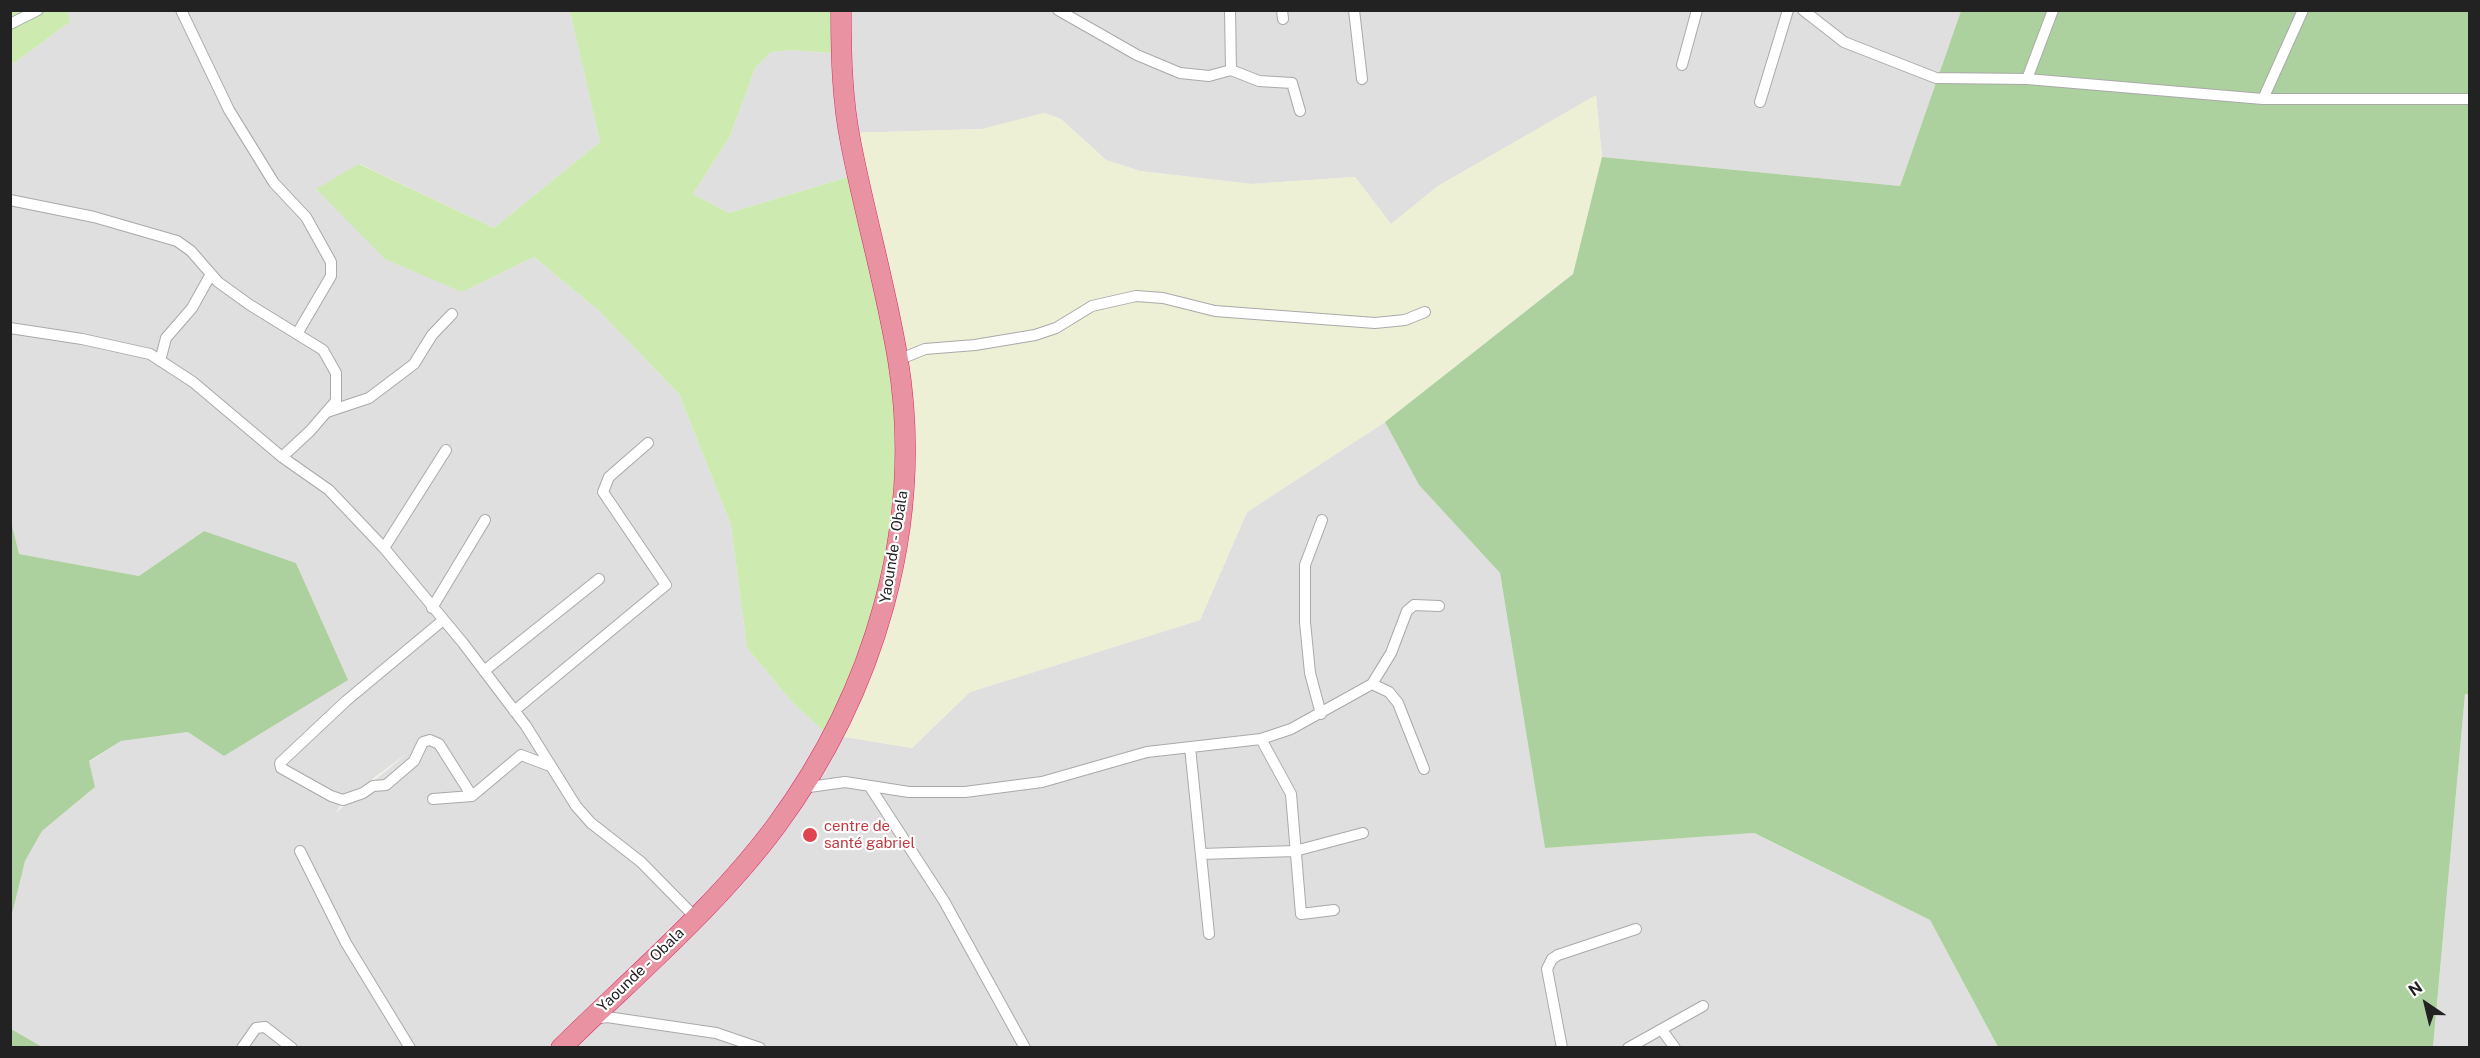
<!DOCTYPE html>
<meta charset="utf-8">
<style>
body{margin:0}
#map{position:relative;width:2480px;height:1058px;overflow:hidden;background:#f2efe9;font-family:"Public Sans",sans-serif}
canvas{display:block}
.frame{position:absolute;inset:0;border:12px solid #222;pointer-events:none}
.north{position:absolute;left:2396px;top:974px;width:60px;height:60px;-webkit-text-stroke:4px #fff;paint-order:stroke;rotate:325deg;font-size:16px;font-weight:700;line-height:24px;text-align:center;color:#222}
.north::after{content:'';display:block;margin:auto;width:21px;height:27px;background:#222;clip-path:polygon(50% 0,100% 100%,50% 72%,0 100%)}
</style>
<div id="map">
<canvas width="2480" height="1058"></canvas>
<div class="frame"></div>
<div class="north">N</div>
</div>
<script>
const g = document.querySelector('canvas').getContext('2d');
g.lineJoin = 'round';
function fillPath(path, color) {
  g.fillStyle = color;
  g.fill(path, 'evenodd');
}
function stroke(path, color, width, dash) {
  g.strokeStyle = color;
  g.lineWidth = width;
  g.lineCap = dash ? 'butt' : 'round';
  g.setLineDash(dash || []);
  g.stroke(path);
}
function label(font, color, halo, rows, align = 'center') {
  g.font = font + ' "Public Sans",sans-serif';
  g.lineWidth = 4.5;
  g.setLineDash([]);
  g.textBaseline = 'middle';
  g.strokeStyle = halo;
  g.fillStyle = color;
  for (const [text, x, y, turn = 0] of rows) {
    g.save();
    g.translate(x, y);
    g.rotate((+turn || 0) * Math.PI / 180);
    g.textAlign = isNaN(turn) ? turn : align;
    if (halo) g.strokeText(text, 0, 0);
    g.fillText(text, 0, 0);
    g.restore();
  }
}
const residential = new Path2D(`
 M570 10 600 142 494 228 360 164 316 190 462 292 534 257 598 310 679 394 731 525 747 648 793 703 827 734 912 748 970 692 1200 620 1247 512 1385 422 1419 485 1500 573 1545 848 1753 833 1930 920 1998 1047 42 1048 11 1029V918L25 861 42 831 95 787 89 762 121 741 188 732 347 680 296 563 204 531 139 576 19 554 10 522 11 65 70 22 68 11ZM409 752 344 806 336 813 343 800Z
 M844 11H1961L1900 186 1602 157 1596 96 1438 186 1391 224 1355 177 1251 184 1140 171 1106 160 1061 119 1044 113 983 129 849 133 858 174 729 213 693 194 730 136 755 68 771 52 791 50 842 54Z
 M2465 694 2470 695 2469 1047 2433 1048Z`);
const farmland = new Path2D(`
 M1596 95 1602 157 1573 273 1385 422 1247 512 1200 620 970 692 912 748 827 734 884 583 849 133 983 129 1044 113 1061 119 1106 160 1140 171 1251 184 1355 177 1391 224 1438 186Z`);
const grass = new Path2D(`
 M11 11H68L70 22 11 65Z
 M570 11H844L843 54 791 50 771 52 755 68 730 136 693 194 729 213 858 174 903 405 884 583 827 734 793 703 747 648 731 525 679 394 598 310 534 257 462 292 385 259 316 189 359 164 494 228 600 142Z`);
const forest = new Path2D(`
 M1961 11H2469L2470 695 2465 694 2433 1047H1998L1930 920 1754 833 1545 848 1500 573 1419 485 1385 422 1573 274 1602 157 1900 186Z
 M11 522 19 554 139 576 204 531 296 563 348 680 224 756 188 732 121 741 89 761 95 787 42 831 25 861 11 918Z
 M11 1029 42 1047H11Z`);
const street = new Path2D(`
 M181 10 229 110 274 183 306 217 331 262V276L297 334
 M1058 10 1137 55 1180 73 1209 76 1231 70 1259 81 1292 83 1300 111
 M1230 10 1231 70
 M1282 10 1283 19
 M1354 10 1362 79
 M1803 10 1844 42 1936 78 2027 79 2263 99H2470
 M10 24 38 10
 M1682 65 1697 10
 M2027 79 2053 10
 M2263 99 2303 10
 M1760 102 1788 10
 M10 200 94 217 177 241 191 251 218 282 250 305 323 350 336 373V401L310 431 282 457
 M10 328 82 339 150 354 193 382 282 457 329 490 384 548 463 643 526 726 576 806 591 823 641 862 695 917
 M898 360 925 349 975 345 1035 335 1056 328 1092 306 1136 296 1163 298 1215 311 1375 323 1405 320 1425 312
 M160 361 166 338 192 308 211 274
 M327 412 369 398 414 364 432 335 452 314
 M384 548 446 450
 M432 608 485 520
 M442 621 346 701 280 763 281 768 331 796 343 800 363 793 373 786 386 785 414 761 423 742 430 740 439 744 472 796
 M484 671 599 579
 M1372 684 1389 692 1398 703 1424 769
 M514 711 666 585 603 492 609 477 648 443
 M1321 714 1310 673 1305 622V565L1322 520
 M1261 739 1291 794 1301 914 1334 910
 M1190 747 1209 934
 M870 787 944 901 1025 1048
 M802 788 845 782 909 792H965L1042 782 1147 752 1261 739 1291 729 1372 684 1391 653 1407 611 1414 605 1439 606
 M433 799 472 796 521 755 550 766
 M300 851 346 943 410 1048
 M1201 854 1295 851 1363 833
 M594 1019 607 1017 716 1033 760 1048
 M1662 1030 1675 1048
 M242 1048 256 1028 265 1027 292 1048
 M1562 1048 1547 969 1552 959 1558 955 1636 929
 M1628 1048 1703 1006`);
const highway = new Path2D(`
 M561 1048C634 976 715 908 776 826 874 693 925 526 898 360 886 287 865 216 851 144 842 100 841 55 841 10`);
const markers = [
 [810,835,8,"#e0444e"]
];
const streetNames = [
 ["Yaounde - Obala",894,547,-81],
 ["Yaounde - Obala",641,970,-44]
];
const healthNames = [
 ["centre de",824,826],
 ["santé gabriel",824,843]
];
fillPath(residential, '#e0dfdf');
fillPath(farmland, '#eef0d5');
fillPath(grass, '#cdebb0');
fillPath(forest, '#add19e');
stroke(street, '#a9a9a9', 12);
stroke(highway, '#dc2a67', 21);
stroke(street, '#fff', 10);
stroke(highway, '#e892a2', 20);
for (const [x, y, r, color] of markers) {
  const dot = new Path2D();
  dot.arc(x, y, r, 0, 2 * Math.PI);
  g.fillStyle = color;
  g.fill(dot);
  stroke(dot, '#fff', 2);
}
label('15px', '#222', '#fff', streetNames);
label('15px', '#be3a42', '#fff', healthNames, 'left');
</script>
